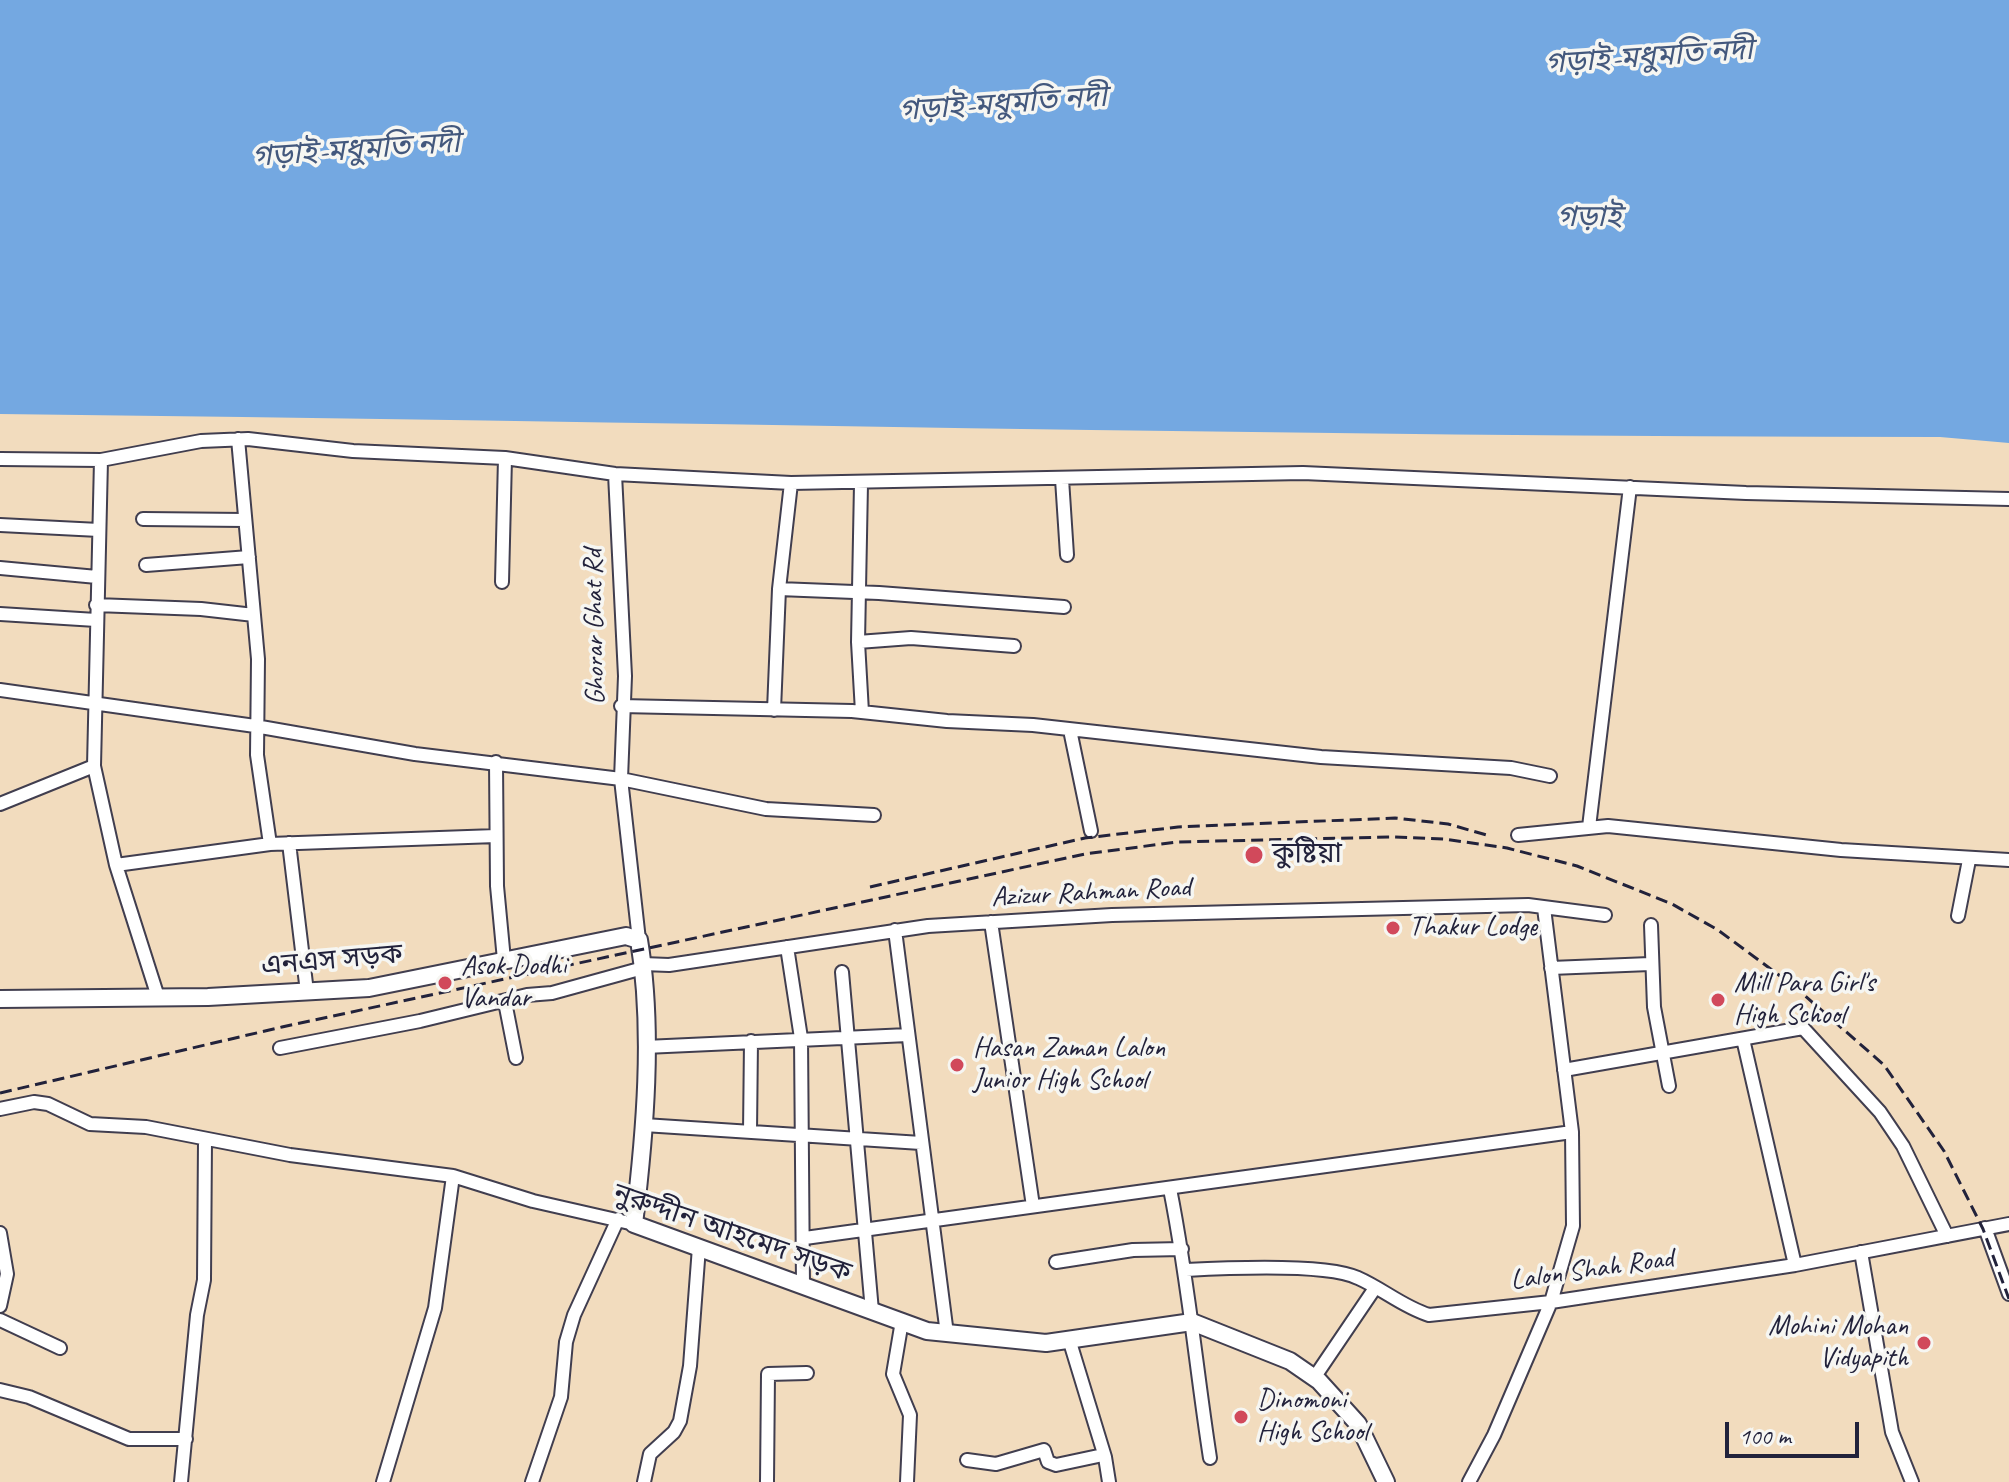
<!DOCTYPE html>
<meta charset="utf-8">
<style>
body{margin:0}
#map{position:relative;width:2009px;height:1482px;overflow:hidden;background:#f2dcbe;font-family:Caveat,sans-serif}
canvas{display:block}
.scale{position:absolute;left:1725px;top:1422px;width:134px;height:36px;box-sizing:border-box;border:4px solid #22223b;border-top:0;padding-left:10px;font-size:24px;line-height:28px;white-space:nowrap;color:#22223b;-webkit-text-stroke:6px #f6f6f2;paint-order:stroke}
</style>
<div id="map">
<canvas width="2009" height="1482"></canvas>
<div class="scale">100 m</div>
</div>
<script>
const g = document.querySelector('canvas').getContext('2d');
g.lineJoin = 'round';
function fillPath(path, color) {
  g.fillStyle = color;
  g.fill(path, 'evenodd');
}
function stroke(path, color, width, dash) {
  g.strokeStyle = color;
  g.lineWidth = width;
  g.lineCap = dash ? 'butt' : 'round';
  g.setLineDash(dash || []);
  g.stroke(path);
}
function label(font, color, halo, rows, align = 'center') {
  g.font = font + ' Caveat,"Noto Sans Bengali",sans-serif';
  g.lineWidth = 7;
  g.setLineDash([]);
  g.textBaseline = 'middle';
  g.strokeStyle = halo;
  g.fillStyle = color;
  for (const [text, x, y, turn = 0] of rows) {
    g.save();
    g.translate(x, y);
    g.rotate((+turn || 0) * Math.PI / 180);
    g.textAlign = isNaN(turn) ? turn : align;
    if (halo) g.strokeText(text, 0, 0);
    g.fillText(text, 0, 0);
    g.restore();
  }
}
const water = new Path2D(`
 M0 0H2009V443L1940 437C1293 437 647 421 0 414Z`);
const minor = new Path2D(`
 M238 439 258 659 257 755 270 844
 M0 459 101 460 201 441 248 439 353 451 505 458 615 474 791 483 1303 473 1746 493 2009 499
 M101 460 94 766 116 865 158 997
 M615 474 625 676 621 779 639 940
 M1062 479 1067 555
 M861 484 858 642 862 712
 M143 519 245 520
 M0 525 99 530
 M146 565 249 557
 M0 568 97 577
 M502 582 505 458
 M779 589 879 593 1064 607
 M96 605 201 609 254 615
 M0 614 96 620
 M858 642 911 638 1014 646
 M0 690 255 726 415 754 621 779 766 809 874 815
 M621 706 852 711 947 721 1033 725 1321 757 1511 768 1550 776
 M774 710 779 589 791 483
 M1070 730 1091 831
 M496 762 497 886 504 960
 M0 804 94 766
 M1589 827 1630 487
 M1518 835 1608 826 1841 850 2009 860
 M289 843 307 992
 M116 865 270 844 496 836
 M1958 916 1969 860
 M991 922 1033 1206
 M1651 925 1654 1007 1669 1086
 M895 930 947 1334
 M787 947 801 1038 803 1286
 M643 964 669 965 928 926 1112 915 1528 905 1605 915
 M1551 968 1650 964
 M842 972 872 1311
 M505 1002 516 1058
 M1743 1039 1795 1265
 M645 1047 908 1035
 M280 1048 420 1021 527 995 552 993 643 968
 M1564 1070 1803 1028 1880 1112 1903 1146 1947 1236
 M0 1109 34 1102 48 1104 90 1124 146 1127 290 1155 453 1176 533 1201 634 1224
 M644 1125 921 1143
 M750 1132 751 1041
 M1170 1189C1188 1278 1196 1368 1210 1458
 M1985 1228 2009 1294
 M0 1233 7 1274 0 1306
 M805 1238 1572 1132
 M1861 1252 1892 1432 1912 1482
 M1056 1262 1133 1250 1182 1249
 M1186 1270C1224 1268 1327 1263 1358 1278 1383 1289 1403 1307 1429 1315L1551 1302 1795 1265 2009 1224
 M0 1320 60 1348
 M902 1321 893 1374 910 1415 907 1482
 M1069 1339 1105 1457 1109 1482
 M1314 1378 1375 1288
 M0 1390 29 1397 129 1439H186
 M967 1460 996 1464 1044 1450 1048 1462 1056 1465 1103 1455
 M181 1482 197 1315 204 1280 205 1140
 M383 1482 435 1308 453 1176
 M532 1482 561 1397 566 1342 574 1315 618 1219
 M644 1482 650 1454 674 1432 680 1421 690 1366 699 1247
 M767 1482 768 1374 807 1373
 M1469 1482 1494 1435 1551 1302 1573 1226 1572 1132 1544 908`);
const major = new Path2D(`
 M0 999 208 997 369 988 626 936 639 940C654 1030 645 1133 634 1224L927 1331 1046 1343 1192 1322 1290 1361 1319 1381 1358 1424 1386 1482`);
const rail = new Path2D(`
 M870 887 1085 838 1178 827 1395 818 1448 824 1490 836
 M0 1093 282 1027 1085 854 1177 842 1393 837 1444 839 1507 848 1577 866 1672 904 1718 930 1795 987 1884 1065 1944 1151 1983 1229 2009 1299`);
const markers = [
 [1254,855,10,"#d1495b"],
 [1393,928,8,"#d1495b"],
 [445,983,8,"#d1495b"],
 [1718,1000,8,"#d1495b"],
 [957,1065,8,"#d1495b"],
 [1924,1343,8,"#d1495b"],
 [1241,1417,8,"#d1495b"]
];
const streetNames = [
 ["Ghorar Ghat Rd",595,627,-91],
 ["Azizur Rahman Road",1091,893,-3],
 ["এনএস সড়ক",332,961,-5],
 ["নুরুদ্দীন আহমেদ সড়ক",732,1234,19],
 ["Lalon Shah Road",1592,1270,-8]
];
const poiNames = [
 ["কুষ্টিয়া",1272,855],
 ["Thakur Lodge",1409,928],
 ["Asok Dodhi",461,967],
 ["Vandar",461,999],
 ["Mill Para Girl's",1734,984],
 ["High School",1734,1016],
 ["Hasan Zaman Lalon",973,1049],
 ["Junior High School",973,1081],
 ["Mohini Mohan",1908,1327,"right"],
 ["Vidyapith",1908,1359,"right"],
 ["Dinomoni",1257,1401],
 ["High School",1257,1433]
];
const waterNames = [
 ["গড়াই-মধুমতি নদী",1649,58,-4],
 ["গড়াই-মধুমতি নদী",1003,105,-4],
 ["গড়াই-মধুমতি নদী",356,151,-4],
 ["গড়াই",1589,218]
];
fillPath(water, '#74a8e1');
stroke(minor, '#413e4f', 16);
stroke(major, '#413e4f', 20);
stroke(minor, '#fff', 12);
stroke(major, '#fff', 16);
stroke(rail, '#22223b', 3, [12, 6]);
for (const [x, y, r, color] of markers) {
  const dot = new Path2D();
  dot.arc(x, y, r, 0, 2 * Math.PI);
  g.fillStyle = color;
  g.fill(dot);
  stroke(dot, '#f6f6f2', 3);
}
label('28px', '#22223b', '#f6f6f2', streetNames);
label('28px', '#22223b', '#f6f6f2', poiNames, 'left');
label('italic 30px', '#43587d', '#f6f6f2', waterNames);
</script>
